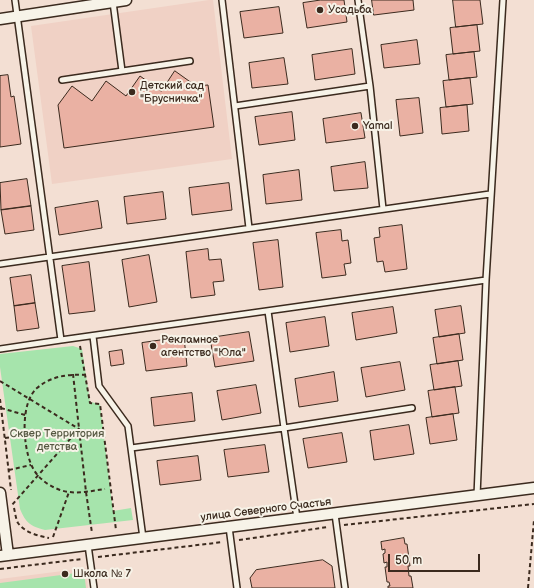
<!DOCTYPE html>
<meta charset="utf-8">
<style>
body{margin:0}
#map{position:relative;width:534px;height:588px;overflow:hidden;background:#f3dfd3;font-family:"Balsamiq Sans",sans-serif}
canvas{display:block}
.scale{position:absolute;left:388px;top:554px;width:92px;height:18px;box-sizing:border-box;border:2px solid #3b2a1e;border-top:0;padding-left:5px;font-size:12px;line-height:14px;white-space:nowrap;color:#3b2a1e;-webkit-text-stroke:3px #f7f3e8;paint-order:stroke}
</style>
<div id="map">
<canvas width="534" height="588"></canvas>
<div class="scale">50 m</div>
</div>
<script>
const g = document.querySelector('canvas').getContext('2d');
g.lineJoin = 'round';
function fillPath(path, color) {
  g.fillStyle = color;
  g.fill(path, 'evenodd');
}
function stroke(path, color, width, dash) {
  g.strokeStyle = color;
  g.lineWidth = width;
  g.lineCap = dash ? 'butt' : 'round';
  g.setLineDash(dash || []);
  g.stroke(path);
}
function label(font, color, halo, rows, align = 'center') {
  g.font = font + ' "Balsamiq Sans",sans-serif';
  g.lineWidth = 4;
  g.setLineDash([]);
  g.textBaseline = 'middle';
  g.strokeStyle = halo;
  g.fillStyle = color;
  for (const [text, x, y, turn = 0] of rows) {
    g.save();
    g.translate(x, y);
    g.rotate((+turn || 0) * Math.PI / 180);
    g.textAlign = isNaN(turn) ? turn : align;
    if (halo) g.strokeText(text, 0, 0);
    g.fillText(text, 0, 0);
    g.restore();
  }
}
const built = new Path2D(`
 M209 0H213L232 159 52 184 31 26Z
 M86 568 88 588H0V579Z`);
const green = new Path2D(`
 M73 346 82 349 90 402 100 404 113 511 131 508 133 520 45 530C30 526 26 523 20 509L0 367V354Z
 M84 572 86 588H0V583Z`);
const building = new Path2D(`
 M321 0H344L347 22 307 28 303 3Z
 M372 0H413L414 10 374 15Z
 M453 0H480L483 24 456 27Z
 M279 7 283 33 244 38 240 12Z
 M477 25 480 51 453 54 450 28Z
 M417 40 420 64 384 68 381 45Z
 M352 49 355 74 315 80 312 55Z
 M474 52 477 77 449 80 446 55Z
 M284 58 288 84 252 88 249 63Z
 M175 71 196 86 208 85 214 127 64 148 58 105 72 86 92 101 106 81 126 96 140 76 161 91Z
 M8 75 11 97 14 96 21 144 0 147V76Z
 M470 78 473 104 446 107 443 81Z
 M419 98 423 133 400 136 396 100Z
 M467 105 469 131 442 134 440 108Z
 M292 112 295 140 259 145 255 117Z
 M361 113 365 138 326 143 323 119Z
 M365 162 368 188 334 191 331 167Z
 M299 170 302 200 266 204 263 175Z
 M27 179 31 206 1 210 0 183Z
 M229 183 232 210 192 215 189 188Z
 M163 192 166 219 127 224 124 197Z
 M98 201 102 228 59 235 55 208Z
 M31 206 34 230 5 234 1 210Z
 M402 225 407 269 385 272 383 261 377 262 374 238 380 237 379 228Z
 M341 230 342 241 348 240 351 263 344 264 346 275 322 278 316 233Z
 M278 240 283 287 259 290 253 243Z
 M208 249 209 260 221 259 224 281 213 282 215 295 191 298 186 252Z
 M149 255 157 302 129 307 122 260Z
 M89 262 95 311 69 314 62 266Z
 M31 275 35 303 14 306 10 278Z
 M35 303 39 328 17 331 14 306Z
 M461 306 465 333 439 337 435 310Z
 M393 307 397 333 356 340 352 313Z
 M325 317 329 346 290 352 286 323Z
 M249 332 254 361 215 367 210 338Z
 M459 334 463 360 437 364 433 338Z
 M184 337 187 366 146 371 142 343Z
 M122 350 124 364 111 366 109 352Z
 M458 361 462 386 434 390 430 365Z
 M400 362 405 390 366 397 361 368Z
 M334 372 338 401 299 407 295 379Z
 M256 385 261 413 222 420 217 391Z
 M455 387 459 413 432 417 428 391Z
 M192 393 195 421 154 426 151 398Z
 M453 414 457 440 430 444 426 418Z
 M409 425 414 454 374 460 370 431Z
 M342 433 347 462 308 468 303 439Z
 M265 445 269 472 228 477 224 450Z
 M198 456 201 480 160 485 157 461Z
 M404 538 405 544H407L410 566H408L409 576H411L413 588H388V586H390L389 582H387L385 567H387V562L384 563 383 554 385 553V549L382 550 381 542Z
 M323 560 332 566 335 588H252L250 578 256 570Z`);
const path = new Path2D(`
 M80 346 90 403 100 404 116 530
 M73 374 86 492 92 533
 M86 375C68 374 51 376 37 388 20 403 23 445 31 464 36 477 47 485 60 490 75 495 90 491 105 489
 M0 381 79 429 12 505
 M0 399 11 490
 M1 408 25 415
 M5 438 24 436
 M9 470 31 465
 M14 508C15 512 16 520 18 523 25 533 39 536 49 538
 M344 525 534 504
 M53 537 69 492
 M239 540 328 527
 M98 557 223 542
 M0 569 82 559
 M528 588 534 520`);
const service = new Path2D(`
 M15 0 61 340 486 280
 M222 0 249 228
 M358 0 370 86 383 209
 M113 2 122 71
 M62 80 190 61
 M235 106 370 86
 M0 264 490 194
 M268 311 284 428 412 408
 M93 336 99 386 128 426 143 538
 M0 349 61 340
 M131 448 284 428 297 518
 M477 496 486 280 503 0
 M335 514 345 588
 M229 527 237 588
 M88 545 94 588`);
const minor = new Path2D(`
 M0 19 126 0
 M0 493 8 555
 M0 556 534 488`);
const markers = [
 [320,10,4,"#3b2a1e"],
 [132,92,4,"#3b2a1e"],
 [355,126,4,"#3b2a1e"],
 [153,346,4,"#3b2a1e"],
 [65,574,4,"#3b2a1e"]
];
const poiNames = [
 ["Усадьба",328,10],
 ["Детский сад",140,86],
 ["\"Брусничка\"",140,99],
 ["Yamal",363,126],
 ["Рекламное",161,340],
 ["агентство \"Юла\"",161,353],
 ["Школа № 7",73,574]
];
const parkNames = [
 ["Сквер Территория",57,434],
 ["детства",57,447]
];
const streetNames = [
 ["улица Северного Счастья",266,510,-7]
];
fillPath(built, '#f0d1c5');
fillPath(green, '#a6e4ac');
fillPath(building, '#eab1a3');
stroke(building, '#3b2a1e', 1);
stroke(service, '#3b2a1e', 8);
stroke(minor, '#3b2a1e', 13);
stroke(path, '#3b2a1e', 2, [4, 3]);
stroke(service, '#f7f3e8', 5);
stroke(minor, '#f7f3e8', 10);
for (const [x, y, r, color] of markers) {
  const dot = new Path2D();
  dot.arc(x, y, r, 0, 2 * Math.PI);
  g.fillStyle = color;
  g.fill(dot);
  stroke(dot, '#f7f3e8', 1.5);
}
label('11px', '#3b2a1e', '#f7f3e8', poiNames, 'left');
label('11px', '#565842', '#f7f3e8', parkNames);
label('11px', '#3b2a1e', '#f7f3e8', streetNames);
</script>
